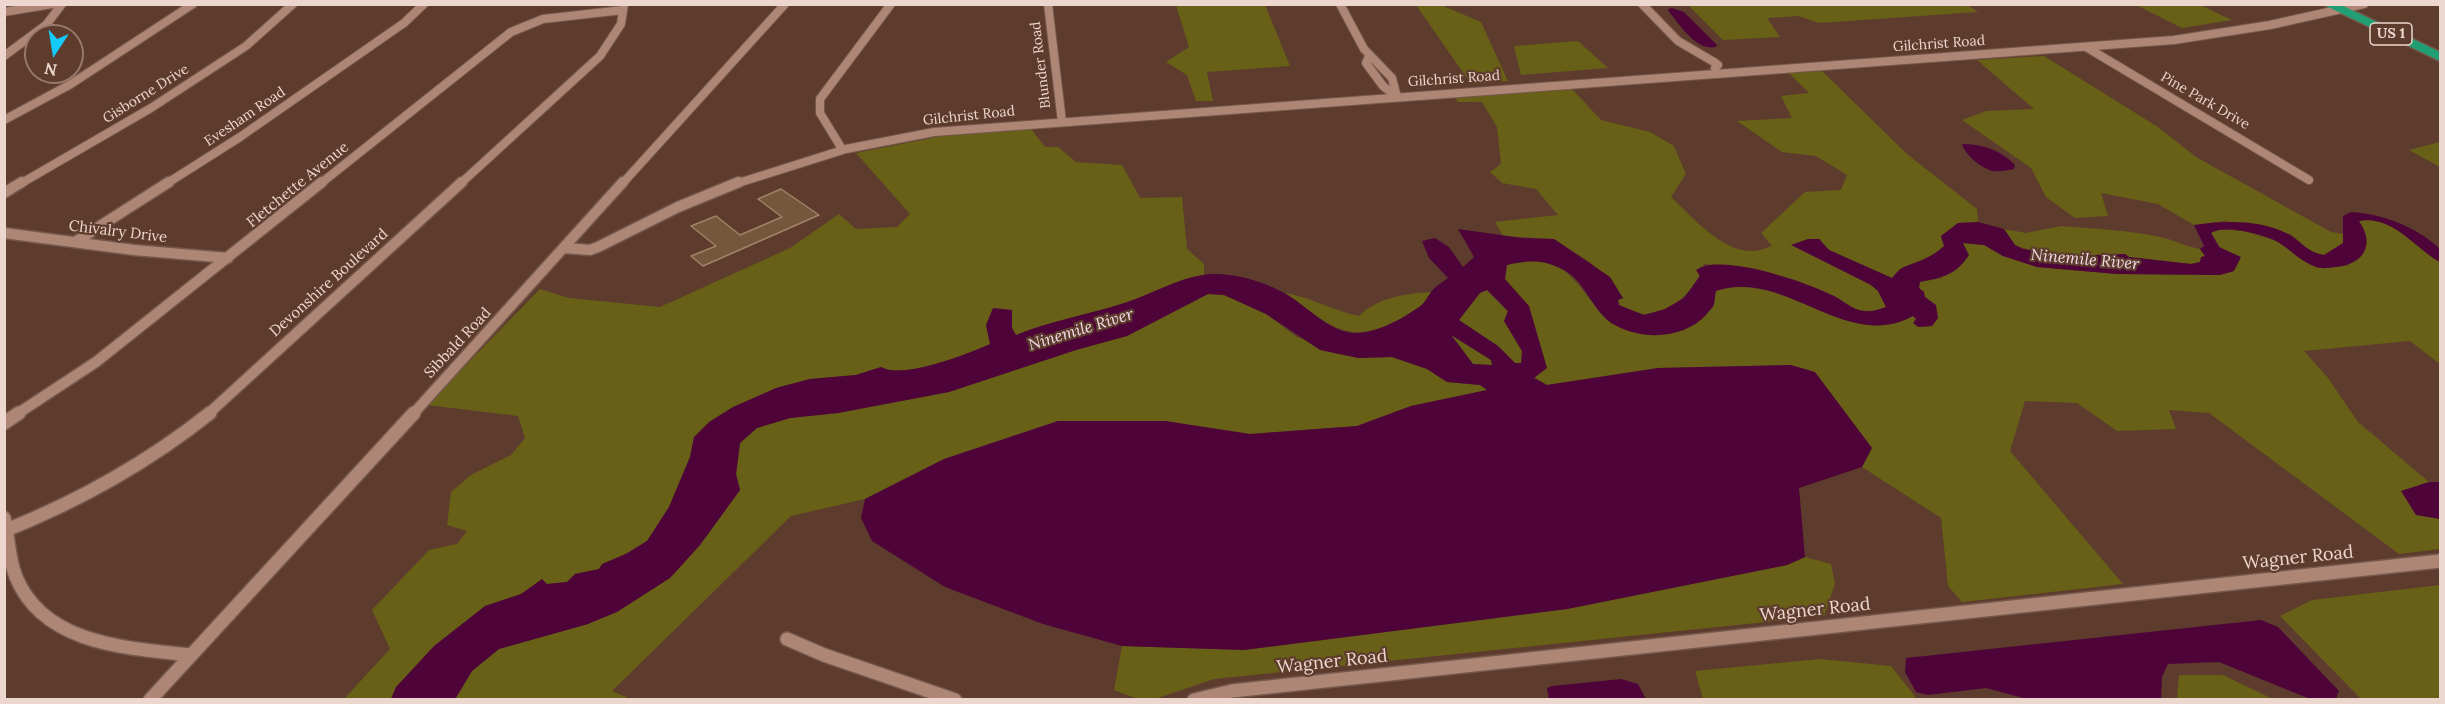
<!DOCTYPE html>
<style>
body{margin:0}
#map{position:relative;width:2445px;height:704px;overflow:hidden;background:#5e3c2d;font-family:Lora,serif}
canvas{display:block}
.frame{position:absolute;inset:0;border:6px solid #ecd6cd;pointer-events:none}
.north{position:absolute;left:24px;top:24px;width:60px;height:60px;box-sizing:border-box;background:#5e3c2d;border:2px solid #977a6d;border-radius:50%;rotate:192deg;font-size:16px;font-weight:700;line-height:24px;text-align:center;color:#ecd6cd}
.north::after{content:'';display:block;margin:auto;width:21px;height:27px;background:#13cafb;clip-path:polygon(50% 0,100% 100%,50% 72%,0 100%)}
</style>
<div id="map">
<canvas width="2445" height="704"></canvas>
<div class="frame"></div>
<div class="north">N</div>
</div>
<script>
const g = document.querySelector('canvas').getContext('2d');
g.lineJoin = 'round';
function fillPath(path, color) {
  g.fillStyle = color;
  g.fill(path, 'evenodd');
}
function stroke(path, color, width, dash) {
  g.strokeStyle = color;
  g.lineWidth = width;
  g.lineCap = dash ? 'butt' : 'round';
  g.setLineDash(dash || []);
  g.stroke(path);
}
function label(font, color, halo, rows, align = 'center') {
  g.font = font + ' Lora,serif';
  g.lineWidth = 4.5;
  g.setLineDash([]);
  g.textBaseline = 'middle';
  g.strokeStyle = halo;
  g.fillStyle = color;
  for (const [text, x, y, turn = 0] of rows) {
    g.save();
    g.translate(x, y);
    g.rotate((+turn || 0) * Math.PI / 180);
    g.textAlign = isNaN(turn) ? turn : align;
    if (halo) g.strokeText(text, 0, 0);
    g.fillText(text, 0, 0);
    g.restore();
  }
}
const green = new Path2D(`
 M1703 4H1966L1978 12 1819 23 1799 16 1767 18 1780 37 1723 40 1689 6Z
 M1265 5 1290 66 1207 72 1213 101H1196L1187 75 1166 62 1189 47 1176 5Z
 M1416 5H1441L1481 22 1508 81 1471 84Z
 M2136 5H2200L2232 20 2182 28Z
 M1578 41 1608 68 1521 75 1514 46Z
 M2044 56 2158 127 2196 157 2331 232 2343 234V243L2324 255 2313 253 2290 234 2225 221 2194 225 2158 204 2101 193 2108 216 2075 218 2046 197 2031 168 1962 120 1986 111 2034 109 1977 60Z
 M1822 71 1907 154 1977 209 1978 222 1958 223 1941 236 1944 246C1928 260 1919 260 1902 268 1898 270 1895 275 1892 278L1829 250 1819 239 1792 245 1871 285 1878 291 1886 307 1872 311 1858 310 1834 296 1796 280 1754 268 1704 264C1695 290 1674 312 1645 314 1637 315 1626 308 1619 305L1618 300 1623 298 1591 263 1554 239 1503 236 1495 222 1558 215 1536 189 1502 183 1490 172 1501 164 1497 127 1482 102H1458L1454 96 1571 88 1601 120 1650 132 1674 146 1686 174 1671 197C1691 216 1723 253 1753 251 1759 251 1766 248 1772 246L1761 233 1805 192 1841 190 1847 175 1816 156 1782 152 1737 121 1792 118 1781 96 1809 93 1789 73Z
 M1031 129 1045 147H1058L1076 162 1122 165 1140 198 1182 197 1187 249 1204 264V275C1175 279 1149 296 1122 304 1086 315 1050 321 1016 336L1012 328 986 325 990 344C967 354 902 380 881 367L856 375 810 379 776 388 694 437 690 457 669 507 647 541 599 569 575 574 567 582 547 584 542 580 521 594 485 606 396 687 391 699 343 700 390 649 372 610 429 550 457 544 467 531 447 525 451 492 471 475 511 455 525 438 518 416 427 405 540 289 569 298 660 307 790 248 839 214 856 229 897 227 910 214 856 153 942 136Z
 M2440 142V167L2409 150Z
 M2369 219C2375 221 2382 222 2388 225 2408 233 2421 252 2440 262V364L2410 341 2304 351 2328 378 2358 422 2429 482 2402 491 2416 514 2440 519V549L2399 554 2209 413 2169 410 2176 429 2117 431 2077 403 2025 401 2010 451 2123 584 1962 602 1948 586 1941 518 1862 467 1872 448 1791 365 1658 368 1547 385 1534 377 1504 279 1507 265C1514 263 1522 261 1530 260 1560 257 1577 283 1593 303 1598 311 1606 317 1612 324L1714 299 1716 291C1785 268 1846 353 1913 316L1917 319 1918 327 1932 326 1938 318 1919 288 1920 282 1942 278 1962 243 1984 245 2003 256 2037 267 2117 274 2220 275 2234 271 2211 232 2217 229 2243 231 2277 241 2302 260 2348 266 2359 220Z
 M2061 226C2096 229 2131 230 2164 238 2177 241 2187 247 2200 249L2205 256 2200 262 2191 264 2128 257 2125 254C2096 254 2051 260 2015 245L2004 229 2026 233Z
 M1487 290 1508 312 1504 321 1522 351V363H1515L1498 346 1461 323 1459 320 1480 293Z
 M1431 292 1429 300C1407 316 1373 339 1344 330 1323 324 1303 305 1285 293 1311 297 1333 311 1359 316 1379 297 1404 294 1431 292Z
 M1208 294 1224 295 1266 314 1297 337 1358 358 1392 357 1427 369 1447 382 1480 385 1488 390 1411 406 1357 426 1250 434 1165 421H1058L944 459 865 499 791 516 612 691 631 699 455 700 472 671 499 649 588 624 670 578 700 545 740 490 736 474 740 443 757 428 790 418 838 413 949 392 1076 350 1127 336Z
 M1451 334 1491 360 1492 365 1473 364Z
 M1805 557 1831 564 1835 584 1824 616 1214 679 1155 699H1138L1114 690 1122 646 1244 650 1567 609 1787 565Z
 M2440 585V699H2361L2280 616 2312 600Z
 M1820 659 1891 666 1917 699H1703L1695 671Z
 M2179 675H2223L2273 699H2177Z`);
const water = new Path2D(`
 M1672 8 1684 12 1717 45 1716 47C1696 51 1681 26 1669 12L1668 9Z
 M1962 144C1983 144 2001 150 2015 165L2014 169C2008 170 2000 172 1994 171 1983 170 1964 154 1962 144Z
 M2351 212C2383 214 2417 227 2440 249V262C2414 248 2393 215 2359 221 2376 245 2363 265 2335 267 2329 268 2322 269 2316 267 2301 262 2291 250 2278 242 2264 234 2224 224 2211 233L2219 247 2241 257 2234 271 2220 275 2117 274 2037 267 2003 256 1984 245 1963 243 1969 255C1955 276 1943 277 1920 282L1919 288 1924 292 1925 297 1936 305 1938 318 1932 326 1918 327 1913 323 1916 319 1913 316C1845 353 1785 267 1716 291 1715 295 1715 300 1714 304 1714 307 1708 312 1706 315 1684 339 1641 341 1613 324 1592 311 1586 282 1564 270 1544 259 1528 260 1507 265L1505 279 1529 306 1547 368 1534 378 1547 385 1658 368 1791 365 1815 372 1872 448 1862 467 1799 488 1805 557 1787 565 1567 609 1244 650 1122 646 1043 624 945 587 872 541 861 518 865 499 944 459 1058 421H1165L1250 434 1357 426 1411 406 1487 390 1480 385 1447 382 1427 369 1392 357 1358 358 1320 350 1266 314 1224 295 1208 294 1127 336 1076 350 949 392 838 413 790 418 757 428 740 443 736 474 740 490 700 545 670 578 617 612 588 624 499 649 472 671 455 699H391L396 687 434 646 485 606 521 594 542 579 547 584 567 582 575 574 599 569 602 564 628 553 647 541 669 507 690 457 694 437 709 422 733 407 776 388 810 379 856 375 881 367C902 380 968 354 990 344L986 325 993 308 1012 310V328L1016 335C1050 321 1086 315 1121 304 1152 295 1179 276 1212 274 1235 273 1266 282 1286 294 1307 306 1328 331 1353 333 1373 334 1397 322 1413 311 1425 304 1424 302 1431 292 1434 287 1443 282 1448 278L1429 258 1422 241 1435 238 1449 247 1463 267 1474 257 1458 229 1522 238 1554 239 1610 277 1623 298 1618 300 1619 305 1644 315 1665 309 1684 298 1700 276 1696 270C1721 252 1808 283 1834 296 1842 300 1850 308 1859 310 1868 313 1878 310 1886 307L1878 291 1871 285 1791 245 1808 239H1819L1829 250 1892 278C1895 275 1898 270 1902 268 1918 261 1930 259 1944 246L1941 236 1958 223 1978 222 2004 229 2015 245 2023 249 2074 256 2125 254 2129 257 2191 264 2200 262 2201 257 2205 256 2200 249 2204 246 2194 225C2226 221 2258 219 2288 234 2302 241 2304 251 2324 255L2343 243V216ZM1487 290 1508 311 1504 321 1522 351 1521 363H1515L1498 346 1459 320 1480 293ZM1451 335 1491 360 1492 365 1473 364Z
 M2429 482H2440V519L2416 515 2401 491Z
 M2261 620 2278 627 2339 691 2336 699H2310L2219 662 2168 664 2162 677 2161 700 2027 699 1986 688 1928 695 1916 692 1905 672 1906 658Z
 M1621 679 1638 684 1646 699H1549L1547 688 1552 686Z`);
const building = new Path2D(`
 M781 189 819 215 703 266 691 256 716 246 691 226 716 216 740 235 782 217 758 199Z`);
const minorFar2 = new Path2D(`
 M1048 4 1062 122
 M1340 4 1364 49 1392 78 1397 97
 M1642 4 1678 41 1714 62 1718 65 1715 68
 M4 12 52 4
 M2086 47 2309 180
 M4 56 46 25 62 4
 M1369 56 1366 63 1383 86 1397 97
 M4 120 71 84 193 4
 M842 149 820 113V99L891 4
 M20 184 151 108 246 46 293 4
 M166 184 240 137 404 23 424 4
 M320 184 511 32 543 19 623 10
 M460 184 600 56 621 24 624 4
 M622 184 785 4
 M735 184 846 149 934 132 2174 40 2270 25 2364 4`);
const minorFar1 = new Path2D(`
 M4 193 22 182
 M4 233 134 250 228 258
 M75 242 169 182
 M565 248 590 250 598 247 678 207 739 182
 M17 414 96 362 322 182
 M208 414 462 182
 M413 414 623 182`);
const minor = new Path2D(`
 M4 423 19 413
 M4 518C9 537 8 558 16 577 44 645 127 648 191 655
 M4 531C79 501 146 464 210 413
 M787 639 824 655 955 700
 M150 700 414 413
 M1194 700 1232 691 2440 561`);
const highway = new Path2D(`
 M2322 4H2339L2440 52V61Z`);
const shields = [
 [2391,34,42]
];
const shieldNames = [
 ["US 1",2391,34]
];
const farStreetnames = [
 ["Gilchrist Road",1939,44,-4],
 ["Blunder Road",1041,65,-97],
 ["Gilchrist Road",1454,79,-4],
 ["Gisborne Drive",146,94,-32],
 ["Pine Park Drive",2205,101,30],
 ["Gilchrist Road",969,116,-6],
 ["Evesham Road",245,117,-34]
];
const streetNames = [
 ["Fletchette Avenue",298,185,-39],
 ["Chivalry Drive",118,232,7],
 ["Devonshire Boulevard",329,283,-42],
 ["Sibbald Road",458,343,-47]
];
const waterNames = [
 ["Ninemile River",2085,260,5],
 ["Ninemile River",1081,330,-17]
];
const nearStreetnames = [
 ["Wagner Road",2298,558,-6],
 ["Wagner Road",1815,610,-6],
 ["Wagner Road",1332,662,-6]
];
fillPath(green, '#676016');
fillPath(water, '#4e0438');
fillPath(building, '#74573d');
stroke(building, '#a18367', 1.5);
stroke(minorFar2, '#75584c', 10);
stroke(minorFar1, '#75584c', 13);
stroke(minor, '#75584c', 16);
stroke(highway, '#75584c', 3);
stroke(minorFar2, '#ae8676', 8);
stroke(minorFar1, '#ae8676', 10);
stroke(minor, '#ae8676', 13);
fillPath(highway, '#219e73');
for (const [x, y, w] of shields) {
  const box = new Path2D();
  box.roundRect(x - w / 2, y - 11, w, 22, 4.5);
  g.fillStyle = '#5e3c2d';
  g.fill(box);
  stroke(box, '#ecd6cd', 1.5);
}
label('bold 14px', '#ecd6cd', null, shieldNames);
label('14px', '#ecd6cd', '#5e3c2d', farStreetnames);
label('15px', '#ecd6cd', '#5e3c2d', streetNames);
label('italic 16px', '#f1dbe7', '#5e3c2d', waterNames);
label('18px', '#ecd6cd', '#5e3c2d', nearStreetnames);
</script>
